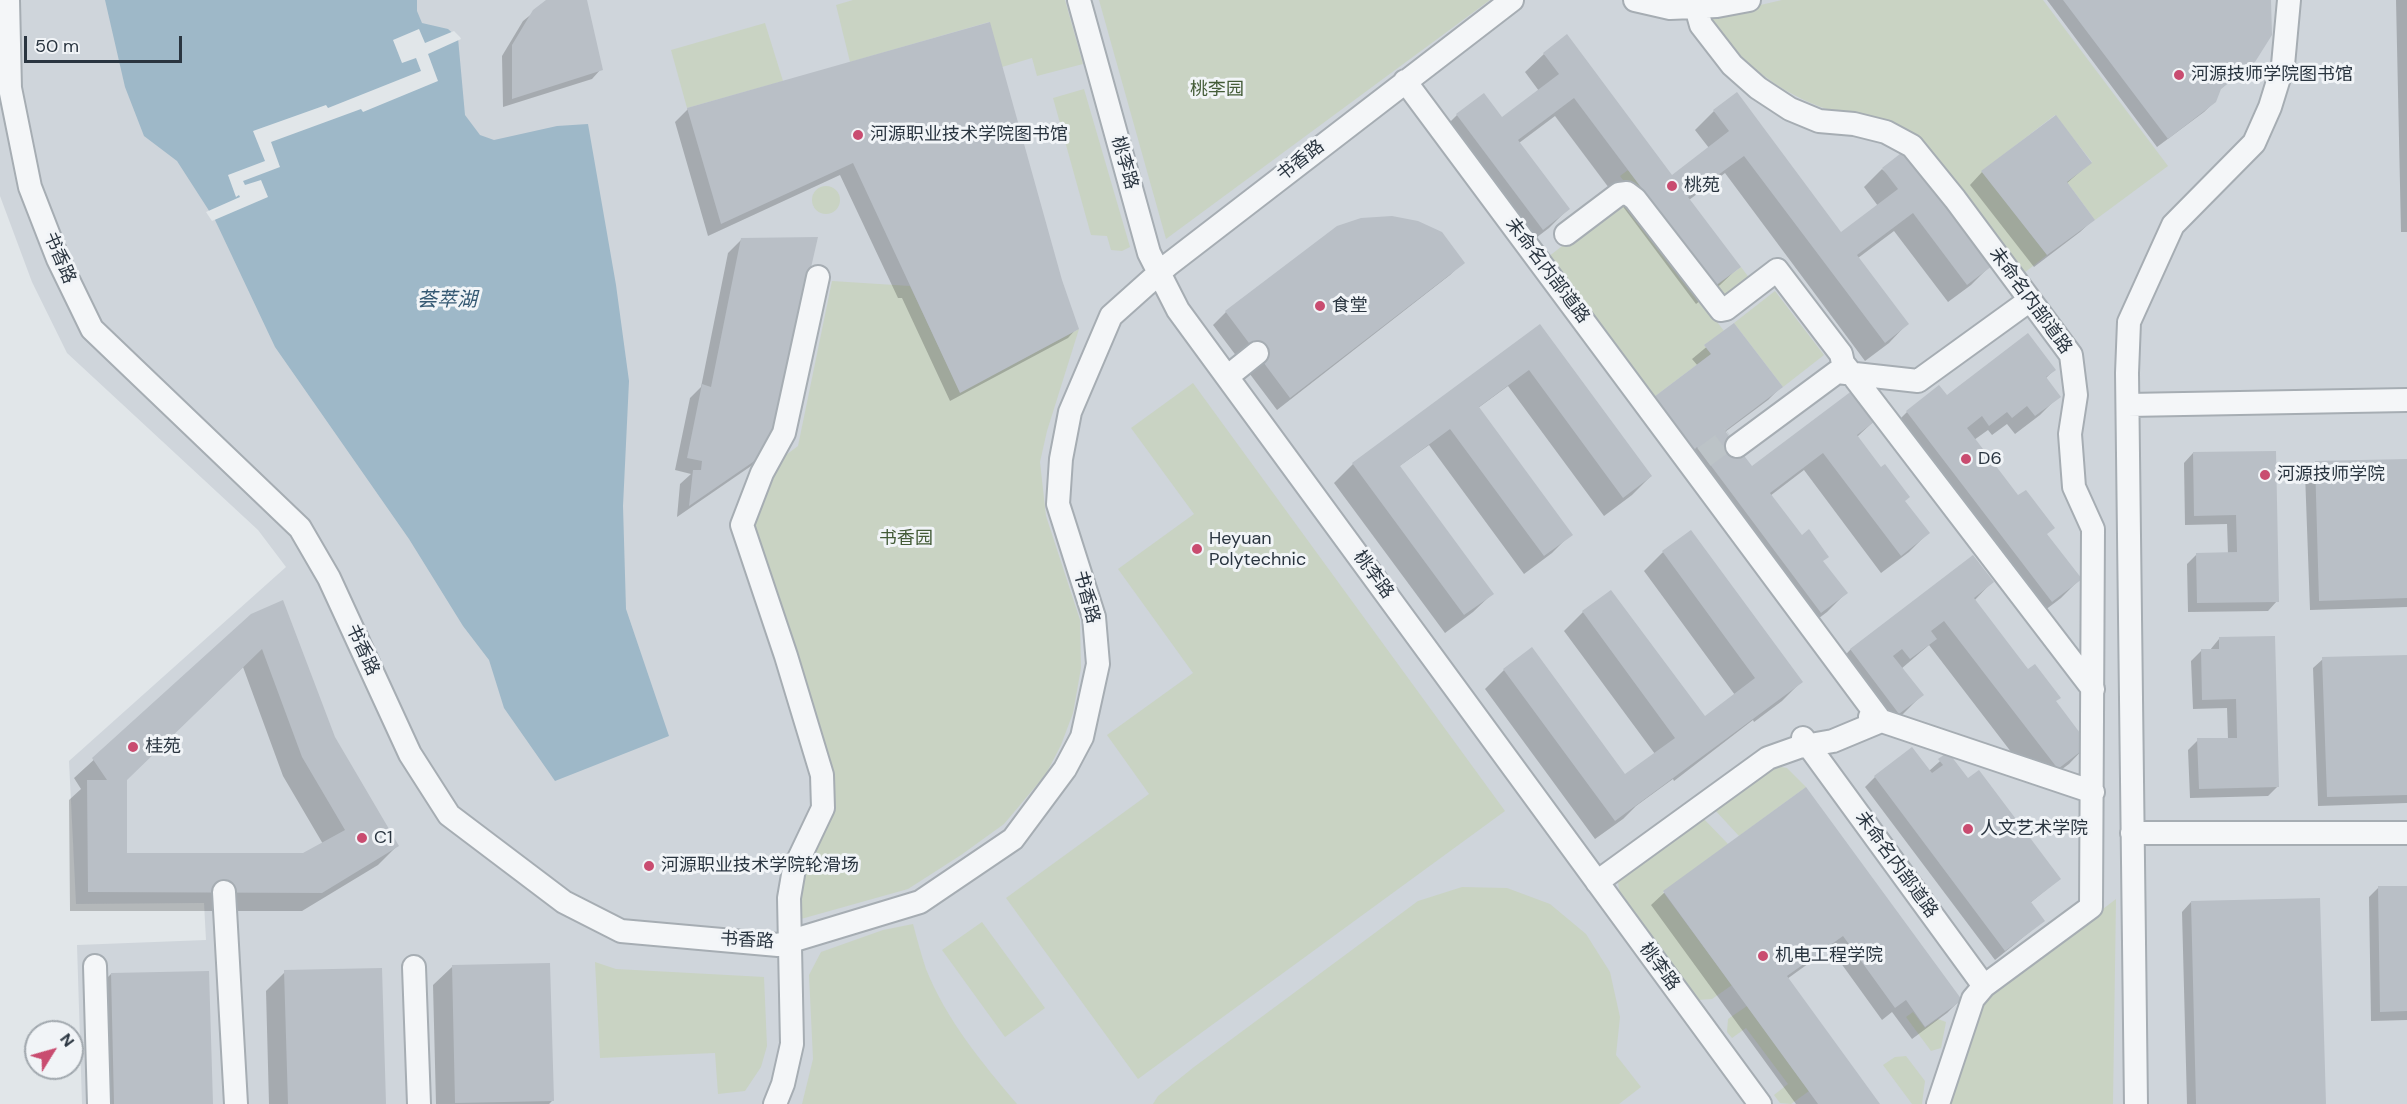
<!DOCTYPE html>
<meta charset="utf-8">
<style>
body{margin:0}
#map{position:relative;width:2407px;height:1104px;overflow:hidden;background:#e1e6e9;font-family:"DM Sans",sans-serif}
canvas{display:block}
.north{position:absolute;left:24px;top:1020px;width:60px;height:60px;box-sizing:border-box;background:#f1f4f7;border:2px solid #a1a8ae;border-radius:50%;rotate:53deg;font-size:16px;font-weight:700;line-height:24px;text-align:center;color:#2a3540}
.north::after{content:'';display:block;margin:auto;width:21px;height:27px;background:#c94c70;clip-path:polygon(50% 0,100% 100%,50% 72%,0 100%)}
.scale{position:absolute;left:24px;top:36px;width:158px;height:27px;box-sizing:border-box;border:3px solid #2a3540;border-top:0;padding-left:8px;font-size:18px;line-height:21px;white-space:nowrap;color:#2a3540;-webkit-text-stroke:4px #f1f4f7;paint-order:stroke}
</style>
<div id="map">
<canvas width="2407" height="1104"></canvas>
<div class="north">N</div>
<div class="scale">50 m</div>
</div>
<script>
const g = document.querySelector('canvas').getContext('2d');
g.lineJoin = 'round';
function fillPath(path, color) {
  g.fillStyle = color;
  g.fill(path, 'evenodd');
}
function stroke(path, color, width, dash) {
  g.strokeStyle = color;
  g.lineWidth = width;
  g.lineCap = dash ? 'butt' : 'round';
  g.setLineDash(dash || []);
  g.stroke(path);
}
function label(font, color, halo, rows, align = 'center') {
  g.font = font + ' "DM Sans","Noto Sans SC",sans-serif';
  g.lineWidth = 6;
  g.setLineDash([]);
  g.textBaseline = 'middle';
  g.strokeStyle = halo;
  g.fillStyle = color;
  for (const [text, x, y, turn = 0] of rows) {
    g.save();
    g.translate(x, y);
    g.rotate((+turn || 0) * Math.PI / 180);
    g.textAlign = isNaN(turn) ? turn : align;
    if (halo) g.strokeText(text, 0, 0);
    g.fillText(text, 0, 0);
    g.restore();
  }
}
const built = new Path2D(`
 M0 0H2407V1104H82L77 945 206 940 204 903 76 904 69 761 286 567 258 530 67 353 32 282 0 196Z`);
const green = new Path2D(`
 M853 0H1065L1083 64 1037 76 1032 58 1002 67 989 22 850 62 836 5Z
 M1099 0H1490L1166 239Z
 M1782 0H2043L2168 166 2095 220 2067 182 2092 162 2055 115 1982 171 2047 255 2024 273C2000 242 1976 211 1951 180 1941 167 1932 150 1920 140 1892 117 1863 120 1830 110 1780 95 1735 58 1708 14L1739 10Z
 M765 23 783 81 687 108 671 50Z
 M1084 89 1130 247 1122 251 1111 250 1107 236 1091 235 1053 98Z
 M1628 170 1716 286 1741 267 1750 279 1717 303 1620 176Z
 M812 200a14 14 0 1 1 28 0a14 14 0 1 1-28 0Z
 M1623 199 1724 331 1704 345 1711 354 1654 397 1548 257Z
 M832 281 910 286 960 392 1079 329 1047 431 1040 462 1046 516 1080 620 1081 668 1073 713 1061 745 1046 774 1004 824 961 855 908 889 801 919 803 872 831 811 754 531 757 505 778 461 798 446Z
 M1775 291 1824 355 1783 387 1734 323Z
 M1193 383 1505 811 1138 1079 1006 898 1149 794 1107 735 1193 673 1118 569 1194 514 1131 428Z
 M1776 766 1787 768 1806 787 1739 836 1714 809 1764 769Z
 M1702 817 1728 844 1663 892 1732 985 1712 999 1698 1000 1619 890 1618 881Z
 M1462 887 1507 888 1550 904 1586 934 1610 972 1620 1017 1616 1055 1641 1087 1619 1104H1153L1158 1096 1194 1067 1418 901Z
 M2116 899 2113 1104H1948L1982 1002Z
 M982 922 1045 1008 1005 1037 942 950Z
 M913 924C917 939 921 954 926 969 946 1019 982 1063 1017 1104H802L813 1059 809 975 821 952 883 930Z
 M595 962 616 969 764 977 767 1046 761 1067 745 1091 718 1094 715 1053 600 1058Z
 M1747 1006 1809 1091 1791 1104 1780 1103 1774 1095 1788 1084 1746 1028 1732 1038 1727 1032 1728 1019Z
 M1913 1012 1925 1028 1938 1019 1946 1022 1941 1048 1931 1051 1906 1017Z
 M1906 1056 1925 1081 1922 1104H1912L1883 1065 1895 1057Z`);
const water = new Path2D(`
 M105 0H417V11L422 23 448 29 458 38 465 115 480 135 494 140 557 126 588 124 616 285 629 381 623 506 626 609 669 736 555 781 504 708 489 660 463 626 409 539 275 347 215 220 177 161 144 136 125 87Z`);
const pier = new Path2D(`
 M419 29 425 43 454 31 460 37 461 39 428 54 438 81 363 112 361 109 271 142 280 167 243 181 245 185 261 180 268 197 212 221 206 212 240 197 239 195 236 197 228 175 265 161 253 131 326 105 328 108 421 71 416 58 402 63 393 40Z`);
const shadow = new Path2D(`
 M549 0H586L601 69 592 79 503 107 502 56 523 21Z
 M2047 0H2269L2254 61 2218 91 2214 102 2204 112 2157 147Z
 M2396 0H2407V232H2401Z
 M989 24 1060 281 1077 328 1068 338 950 401 902 298H898L840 175 708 236 675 122 688 109Z
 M1544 54 1671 177 1709 148 1695 130 1714 111 1841 234 1878 206 1864 187 1882 169 1990 266 1971 285 1948 302 1894 231 1858 258 1907 324 1889 343 1865 361 1725 173 1689 200 1739 267 1720 285 1696 304 1555 116 1519 143 1568 209 1549 228 1524 247 1439 133 1457 115 1502 119 1539 91 1525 72Z
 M2090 163 2066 184 2093 220 2080 232 2034 267 1970 185 1982 172Z
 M741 240 767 450 754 464 677 517 680 484 691 474 675 470 690 398 701 387 728 253Z
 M1463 262 1450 275 1277 410 1213 325 1226 312Z
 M1733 325 1781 387 1768 400 1725 432 1752 468 1874 421 1857 437 1928 533 1909 552 1881 573 1804 470 1770 496 1846 593 1827 612 1802 631 1642 411 1698 366 1692 359Z
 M1540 326 1651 476 1632 495 1604 516 1508 386 1478 408 1571 534 1552 553 1524 574 1429 445 1398 467 1492 594 1473 612 1445 633 1334 483 1353 464Z
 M2054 370 2045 379 2059 396 2040 415 2015 434 2007 424 1992 435 1988 430 1974 440 2080 579 2061 598 2032 620 1888 431 1907 412 1939 387 1946 397Z
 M2274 452 2277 601 2268 611 2188 612 2187 564 2197 554H2228L2227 524 2185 525 2184 463 2193 453Z
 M2407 460V607L2310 610 2305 473 2315 463Z
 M1690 532 1801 682 1782 701 1754 722 1753 720 1674 781 1673 779 1636 806 1623 819 1595 839 1485 689 1504 670 1532 650 1625 776 1655 754 1564 631 1583 612 1704 718 1735 695 1644 571 1662 553Z
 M1973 557 1992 582 1974 601 2087 745 2069 764 2038 787 1929 645 1901 669 1922 695 1903 714 1879 732 1832 669 1850 650Z
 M252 615 334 738 397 846 378 865 302 911H70L69 800 81 789 74 778ZM243 667 283 776 323 844 304 855H126L125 780Z
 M2219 639 2278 786 2268 796 2190 798 2188 750 2198 740 2228 739 2227 708 2193 709 2191 661 2201 651 2210 650Z
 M2407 656V803L2318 806 2313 668 2323 659Z
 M1948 754 1968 780 2059 879 2030 903 2043 921 1995 960 1865 787 1875 777 1929 771Z
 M1806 789 1960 1000 1947 1013 1912 1039 1892 1012 1882 1020 1830 948 1787 979 1878 1104H1796L1651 905 1664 893Z
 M2379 887H2407V1020L2371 1021 2369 897Z
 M2191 902 2325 1104H2187L2182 912Z
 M452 967 552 1101 549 1104H436L433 985Z
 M285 972 384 1104H269L266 991Z
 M111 974 211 1104H95L92 993Z`);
const building = new Path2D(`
 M546 0H587L603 70 512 99V45L533 10Z
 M2063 0H2271L2272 35 2255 62 2221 89 2216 102 2168 139Z
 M990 22 1062 280 1079 329 960 393 853 163 721 224 687 108Z
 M1567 34 1672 175 1729 131 1713 110 1737 92 1841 232 1898 189 1882 168 1905 150 1992 266 1967 285 1913 213 1857 255 1909 324 1885 343 1744 156 1688 197 1741 267 1715 286 1574 98 1518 140 1570 209 1543 230 1456 114 1484 93 1502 117 1559 74 1543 53Z
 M2056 115 2092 163 2067 182 2095 220 2047 255 1981 171Z
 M1392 216 1418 221 1442 232 1465 263 1290 398 1225 311 1337 226 1361 218Z
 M818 237 769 451 689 506 693 470H701L702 461 687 458 702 384 711 387 741 238Z
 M1734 323 1783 387 1725 431 1752 466 1853 390 1875 421 1857 435 1881 467 1885 464 1910 497 1905 501 1930 533 1901 556 1823 453 1770 493 1802 535 1809 529 1829 557 1823 561 1848 593 1821 613 1697 447 1694 450 1654 397 1711 354 1704 345Z
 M1540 324 1652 476 1623 498 1529 370 1479 407 1573 535 1544 556 1450 429 1400 466 1494 594 1464 615 1352 463Z
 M2028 333 2056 370 2046 377 2061 397 2035 416 2027 406 2012 418 2007 412 1989 426 1982 416 1967 428 2018 495 2026 490 2055 528 2047 534 2082 579 2052 602 1906 411 1939 385 1947 395Z
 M2276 451 2279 602 2197 603 2196 553 2237 552 2236 515 2194 516 2193 452Z
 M2407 459V598L2319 601 2315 461Z
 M1691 530 1803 682 1615 821 1503 669 1532 647 1625 774 1675 738 1582 611 1611 590 1705 716 1755 678 1662 551Z
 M1973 555 1994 582 1974 598 2028 669 2035 664 2061 698 2056 701 2089 745 2058 769 1944 621 1931 631 1937 639 1910 659 1902 649 1893 656 1924 695 1899 714 1850 649Z
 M283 600 335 737 399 846 322 893 88 892 87 780H107L92 758 251 614ZM262 649 302 757 345 830 303 853H127V780Z
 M2275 636 2279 787 2199 789 2197 738H2237L2236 699 2202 700 2201 649H2219V637Z
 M2407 655V795L2327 797 2322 657Z
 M1912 747 1932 773 1943 765 1938 759 1948 752 1968 778 1979 770 2061 879 2031 902 2045 921 2005 951 1874 776Z
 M1806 787 1962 1000 1925 1027 1906 1000 1895 1008 1843 936 1787 976 1880 1104H1818L1663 891Z
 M2378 886H2407V1011L2380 1012Z
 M2320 898 2326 1104H2196L2191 901Z
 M550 963 554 1101 455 1103 452 965Z
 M382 968 386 1104H288L284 970Z
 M209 971 213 1104H114L111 973Z`);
const minorTunnel = new Path2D(`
 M1704 457 1731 437`);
const minor = new Path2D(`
 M8 0 10 88 30 187 58 259 92 329 300 528 329 578 410 754 449 815 564 902 621 931 778 945 920 902 1013 839 1065 769 1082 737 1098 664 1094 617 1058 504 1061 459 1070 412 1111 316 1168 265 1512 0
 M1079 0 1149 253 1178 310 1760 1104
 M1635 0 1670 8 1717 6 1749 0
 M1694 0 1701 25 1732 65 1758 88 1790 109 1819 121 1854 124 1886 132 1912 146 1955 199 2071 355 2076 395 2070 434 2074 487 2093 529 2091 907 1984 986 1973 999 1938 1104
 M1405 81 1881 721 1833 741 1799 747 1768 758 1597 882
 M1566 234 1619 194 1627 193 1635 199 1721 310 1726 309 1777 270 1841 354 1843 363 1851 373 2093 689
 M1227 377 1257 353
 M2128 405 2407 400
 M1737 446 1837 372 1918 381 2030 300
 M1870 717 2093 792
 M1803 738 1984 986
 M2132 833H2407
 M224 892 236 1104
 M95 966 99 1104
 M414 967 419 1104
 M775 1104 783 1084 792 1044 789 898 794 869 823 808 822 775 786 656 742 525 762 473 784 433 818 277
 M2136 1104 2127 373 2129 322 2173 225 2254 143 2270 107 2283 65 2289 0`);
const markers = [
 [2179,75,6,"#c94c70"],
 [858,135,6,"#c94c70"],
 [1672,186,6,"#c94c70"],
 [1320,306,6,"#c94c70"],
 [1966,459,6,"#c94c70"],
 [2265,475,6,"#c94c70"],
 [1197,549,6,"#c94c70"],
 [133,747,6,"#c94c70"],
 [1968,829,6,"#c94c70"],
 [362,838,6,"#c94c70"],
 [649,866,6,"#c94c70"],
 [1763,956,6,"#c94c70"]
];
const poiNames = [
 ["河源技师学院图书馆",2191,75],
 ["河源职业技术学院图书馆",870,135],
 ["桃苑",1684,186],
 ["食堂",1332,306],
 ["D6",1978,459],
 ["河源技师学院",2277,475],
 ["Heyuan",1209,539],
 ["Polytechnic",1209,560],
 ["桂苑",145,747],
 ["人文艺术学院",1980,829],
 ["C1",374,838],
 ["河源职业技术学院轮滑场",661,866],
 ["机电工程学院",1775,956]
];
const parkNames = [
 ["桃李园",1217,90],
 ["书香园",906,539]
];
const streetNames = [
 ["书香路",1301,161,-38],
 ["桃李路",1124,163,74],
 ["书香路",59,258,67],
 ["未命名内部道路",1547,271,53],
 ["未命名内部道路",2030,301,54],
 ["桃李路",1373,575,54],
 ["书香路",1086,597,75],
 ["书香路",362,650,65],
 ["未命名内部道路",1896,865,54],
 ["书香路",747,941,3],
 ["桃李路",1659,967,54]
];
const waterNames = [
 ["荟萃湖",447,301]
];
fillPath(built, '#cfd5db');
fillPath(green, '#c9d3c3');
fillPath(water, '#9eb8c8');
fillPath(pier, '#e1e6e9');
fillPath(shadow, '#0003');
fillPath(building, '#b9bfc6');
stroke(minorTunnel, '#bcc3c7', 22, [22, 11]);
stroke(minor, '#a6adb3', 26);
stroke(minor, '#f4f6f8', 22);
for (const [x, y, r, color] of markers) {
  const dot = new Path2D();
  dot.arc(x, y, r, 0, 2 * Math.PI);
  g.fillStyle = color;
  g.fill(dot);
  stroke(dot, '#f1f4f7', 2);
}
label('18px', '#2a3540', '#f1f4f7', poiNames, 'left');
label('18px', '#445c38', '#f1f4f7', parkNames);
label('18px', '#2a3540', '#f1f4f7', streetNames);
label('italic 20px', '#365973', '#f1f4f7', waterNames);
</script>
